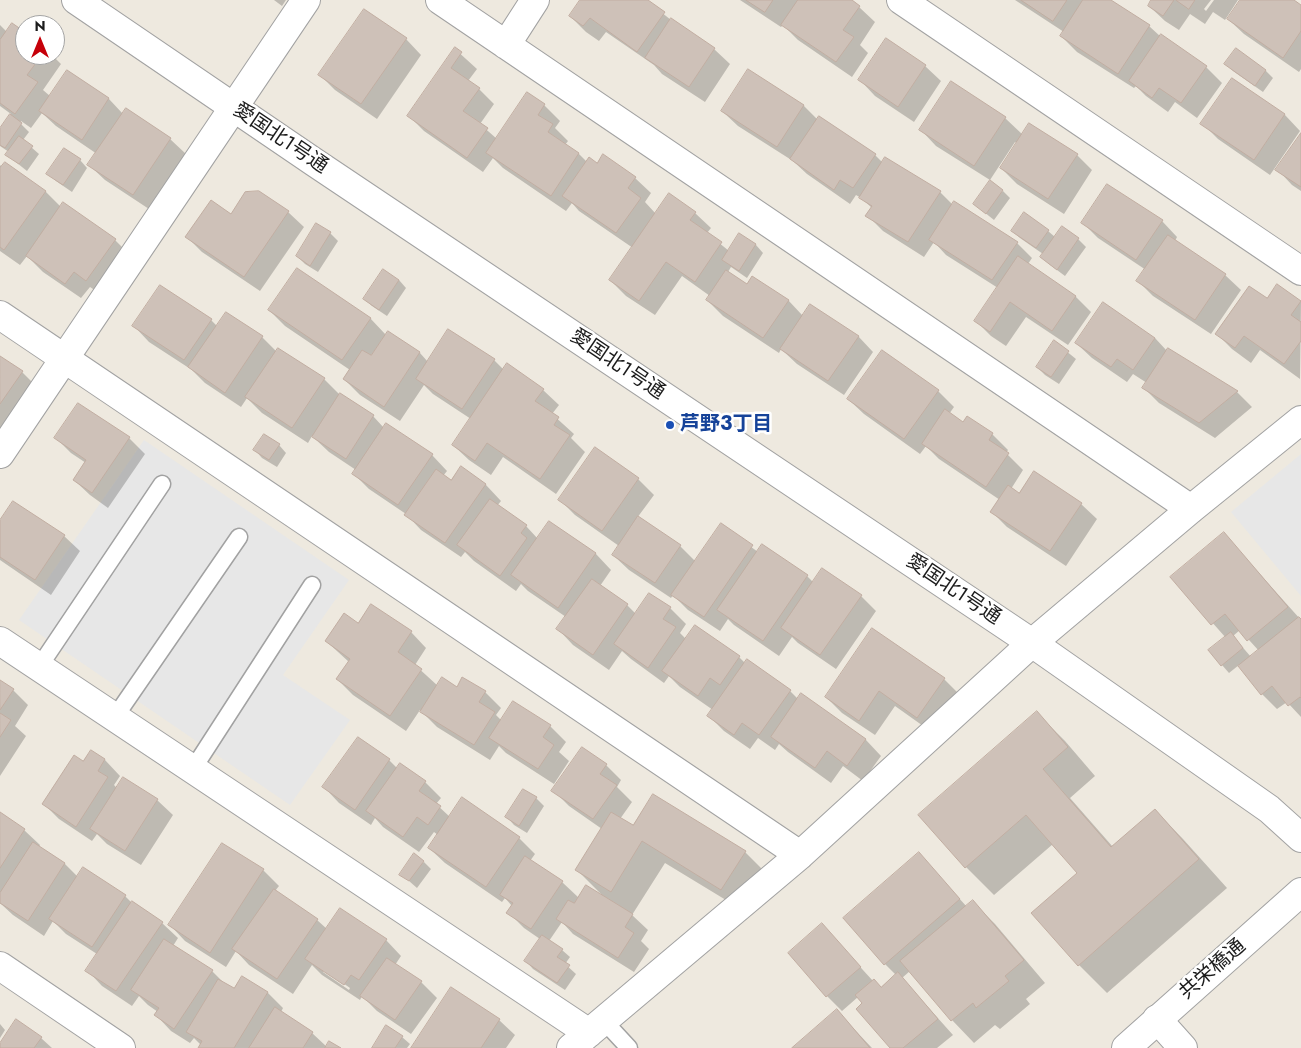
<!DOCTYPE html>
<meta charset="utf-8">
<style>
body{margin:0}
#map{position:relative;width:1301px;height:1048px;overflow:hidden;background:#eee9df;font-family:Jost,sans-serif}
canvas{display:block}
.north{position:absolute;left:15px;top:15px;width:50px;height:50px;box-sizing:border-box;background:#fff;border:1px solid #a4a4a4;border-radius:50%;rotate:0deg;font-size:14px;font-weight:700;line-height:20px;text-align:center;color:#1b1b1b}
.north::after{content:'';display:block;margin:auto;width:18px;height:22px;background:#c60009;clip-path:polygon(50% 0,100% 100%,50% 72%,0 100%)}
</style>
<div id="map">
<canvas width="1301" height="1048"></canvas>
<div class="north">N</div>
</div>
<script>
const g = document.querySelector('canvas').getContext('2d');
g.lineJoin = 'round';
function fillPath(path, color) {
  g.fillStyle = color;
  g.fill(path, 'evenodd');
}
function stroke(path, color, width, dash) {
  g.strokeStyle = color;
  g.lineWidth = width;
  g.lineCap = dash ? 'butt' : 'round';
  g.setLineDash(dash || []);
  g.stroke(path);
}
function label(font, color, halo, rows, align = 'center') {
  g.font = font + ' Jost,"Noto Sans JP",sans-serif';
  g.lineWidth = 5;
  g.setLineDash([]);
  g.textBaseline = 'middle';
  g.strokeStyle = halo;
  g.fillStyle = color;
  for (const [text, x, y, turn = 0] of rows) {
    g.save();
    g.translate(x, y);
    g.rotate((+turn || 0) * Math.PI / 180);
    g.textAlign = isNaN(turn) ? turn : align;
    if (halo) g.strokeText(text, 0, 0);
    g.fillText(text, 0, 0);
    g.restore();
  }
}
const parking = new Path2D(`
 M144 440 349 580 283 675 350 720 290 805 19 620Z
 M1301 454V596L1231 512Z`);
const shadow = new Path2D(`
 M274 0H286L282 6Z
 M582 0H646L671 20 714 49 730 64 705 102 662 74 654 65 606 32 599 41 586 32 570 16Z
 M740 0H849L859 7 875 22 860 45 868 53 852 77 798 40 783 25 781 27Z
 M1015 0H1109L1149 26 1161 37 1162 36 1206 67 1222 83 1197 118 1175 102 1168 112 1146 96 1136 86 1134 88 1077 52 1061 36 1064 32Z
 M1153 0H1211L1204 9 1206 11 1214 0H1238L1225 20 1213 12 1205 24 1190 14 1179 30 1165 21 1149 6Z
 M1242 0H1291L1301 7V69L1299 72 1244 34 1228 19Z
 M0 25 7 32 25 34V55H52L61 64 43 90 50 96 67 71 109 99 123 114 170 139 186 154 149 209 105 180 89 165 97 154 56 126 42 113 31 128 21 121 20 123 29 132 23 140 39 154 27 171 7 155 9 152 0 146V130L11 114 0 106Z
 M406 39 421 55 377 119 335 90 320 75Z
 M455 49 477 69 468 81 479 89 494 104 480 124 497 139 527 94 544 105 560 121 555 128 568 141 565 145 579 154 587 162 635 178 651 193 645 202 656 214 695 213 711 228 707 233 729 251 740 235 756 245 763 253 747 278 731 267 728 272 747 285 788 300 803 316 858 336 873 352 844 395 797 364 781 349 779 353 723 316 707 300 710 296 682 276 655 315 626 296 610 280 633 248 579 211 572 203 566 211 503 168 493 158 483 172 424 131 408 115Z
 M1236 49 1266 71 1273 78 1263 92 1233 71 1226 64Z
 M925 66 941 81 914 122 875 96 860 80Z
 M748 71 804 106 818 120 875 155 883 163 940 192 953 205 1017 243 1032 258 1028 264 1075 296 1091 312 1068 345 1026 317 1006 346 991 336 976 321 998 288 946 255 934 242 924 257 883 231 867 215 872 208 861 198 856 195 850 204 807 174 793 161 738 126 722 111Z
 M1232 79 1285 115 1300 131 1270 175 1218 139 1202 123Z
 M952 83 1005 118 1023 135 1077 155 1092 170 1064 214 1017 184 1001 168 1017 143 1015 142 990 180 936 146 921 130Z
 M1301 135V191L1292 185 1277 169Z
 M80 160 87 168 72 192 56 181 48 173Z
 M5 163 46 192 61 207 115 240 130 255 102 295 90 287 81 298 43 272 27 256 20 265 0 251V165L2 167Z
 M1003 191 1010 198 994 220 974 204Z
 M288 212 304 227 260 291 202 252 187 237Z
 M1162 221 1177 237 1175 241 1225 275 1241 290 1211 334 1153 296 1138 281 1146 270 1098 238 1083 223Z
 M1062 228 1078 239 1086 247 1065 276 1049 264 1041 257 1043 254 1020 238 1012 231H1048L1055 237Z
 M330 233 338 241 318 272 305 264 297 256Z
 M399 280 406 288 387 316 372 306 364 299Z
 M1277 286 1301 302 1300 379 1260 350 1251 363 1232 349 1216 333 1267 300Z
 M269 310 370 318 386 335 388 333 420 353 428 362 449 331 494 360 504 370 543 390 559 405 552 414 574 434 571 438 585 452 556 494 503 457 491 475 469 460 453 445 471 419 433 394 424 385 400 421 360 395 344 379 350 370 285 326Z
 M211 320 217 326 262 337 277 352 278 349 324 379 340 395 373 416 384 428 432 455 447 471 443 476 451 482 461 468 486 485 501 501 497 506 526 526 538 539 549 522 596 554 611 570 600 586 627 605 636 614 650 594 670 608 686 624 680 633 686 639 695 626 739 657 745 663 790 691 798 699 801 695 866 740 881 756 863 781 843 766 831 783 788 752 779 744 775 750 758 738 750 749 724 731 709 716 713 710 680 687 669 676 664 683 631 659 622 651 609 670 573 645 558 629 566 617 528 591 521 584 516 591 474 561 465 552 461 557 421 530 406 514 369 489 354 474 356 470 329 452 312 436 308 443 262 413 247 398 241 407 205 383 192 370 149 342 134 326Z
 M1155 338 1167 351 1237 392 1252 407 1215 438 1159 403 1144 388 1147 383 1133 374 1127 382 1092 358 1076 343Z
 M1055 342 1076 359 1059 384 1045 375 1037 367Z
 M882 351 938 391 954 407 949 414 963 424 967 418 992 434 1008 450 1006 453 1023 470 1011 489 1020 494 1081 504 1097 519 1066 566 1007 527 992 512 1000 500 939 459 926 446 920 454 864 414 848 399Z
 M0 357 22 372 38 388 0 430Z
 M78 405 129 438 145 454 108 508 90 495 74 480 86 463 71 453 56 438Z
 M279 445 286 453 277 467 262 458 255 450Z
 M638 479 654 495 637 518 680 546 696 562 721 525 758 552 763 546 807 576 814 583 861 596 876 611 836 669 798 643 792 637 779 656 734 625 728 619 720 631 688 610 673 595 671 598 629 570 613 555 619 546 575 515 560 500Z
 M0 523 64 536 80 551 51 595 0 560Z
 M1224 534 1301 620V717L1287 702 1277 709 1262 694 1239 665 1229 673 1222 665 1226 638 1172 577ZM1240 630 1259 651 1251 657 1233 636Z
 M358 624 411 632 426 648 415 665 438 686 457 688 463 679 485 692 501 708 496 715 502 721 513 703 550 726 566 742 559 752 569 761 554 784 506 753 499 746 490 760 437 727 420 710 406 731 353 695 337 679 349 662 326 641Z
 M944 679 959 694 933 733 895 706 875 735 842 713 826 697Z
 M0 681 13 690 28 705 15 726 26 736 0 776Z
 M1037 713 1065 741 1095 776 1070 798 1113 847 1155 810 1183 839 1227 888 1107 993 1079 965 1078 873 1053 844 994 895 966 867Z
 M358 738 389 760 398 769 425 782 441 798 436 804 450 817 462 799 519 838 535 854 530 861 562 882 579 898 601 894 577 870 602 829 569 806 553 790 606 765 621 780 617 787 632 802 620 819 634 827 745 852 767 874 744 911 665 863 632 915 648 930 641 941 649 949 634 972 573 934 562 922 549 941 562 950 570 957 565 964 576 974 565 990 533 969 526 961 540 939 524 928 508 912 512 906 505 898 502 902 445 863 429 848 438 835 434 832 419 852 383 827 375 818 371 825 339 803 324 787Z
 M91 752 105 760 120 776 114 785 117 788 157 800 173 815 141 865 107 844 97 834 92 841 59 819 44 804 84 762Z
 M536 798 544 806 527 833 514 825 507 817Z
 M0 813 24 830 40 845 39 847 65 864 78 877 125 896 132 903 133 902 162 923 178 938 173 946 212 971 225 984 234 990 242 978 268 993 283 1008 281 1012 312 1033 327 1047 339 1048H199L201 1045 194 1038 190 1043 171 1031 156 1015 158 1012 148 1005 139 996 132 1006 102 986 87 970 97 954 66 934 53 921 44 936 13 915 0 903Z
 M919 854 967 907 973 902 995 924 1045 983 1026 999 1030 1004 1000 1029 995 1025 974 1043 952 1020 910 971 902 978 953 1035 937 1048H892L858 997 842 1011 827 996 822 925 873 981 882 988 896 975 885 964Z
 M424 862 431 869 417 888 401 874Z
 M263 870 279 886 275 891 317 920 327 929 386 940 401 956 395 965 421 982 437 998 411 1034 377 1011 362 996 360 1000 322 975 312 965 293 994 249 965 236 951 226 967 185 941 170 925ZM323 969 350 988 349 990 323 972Z
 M837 1011 872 1048H794Z
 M499 1020 515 1035 506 1048H413Z
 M0 1024 5 1030 0 1038Z
 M402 1037 410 1044 407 1048H373Z
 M41 1038 52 1048H0V1045Z`);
const building = new Path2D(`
 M580 0H648L665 12 637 52 590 18 583 26 569 16Z
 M746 0H773L765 12Z
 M798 0H852L860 6 843 30 854 37 836 62 781 25Z
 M1021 0H1067L1053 21Z
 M1083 0H1111L1150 25 1118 74 1060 36Z
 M1151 0H1174L1163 16 1148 6Z
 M1176 0H1195L1189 9Z
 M1240 0H1294L1301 5V31L1283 58 1227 19Z
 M364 9 407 38 361 104 318 75Z
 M671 18 715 48 689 87 645 58Z
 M12 23 25 32V55H42L27 75 38 82 15 114 0 103V40Z
 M1161 34 1207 66 1181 103 1159 88 1152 98 1129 81Z
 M886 38 926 65 898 107 858 80Z
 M455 47 462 52 451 68 480 88 463 111 488 128 467 158 407 116Z
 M1236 48 1266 70 1255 86 1224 64Z
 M748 69 804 105 777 147 721 111Z
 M67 70 109 98 82 140 39 111Z
 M1232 78 1285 114 1254 160 1200 124Z
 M951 81 1006 117 974 166 919 130Z
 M527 92 545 104 538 115 553 124 548 132 579 153 551 196 486 153Z
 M126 108 171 138 133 195 87 165Z
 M10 114 22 123 5 148 0 145V128Z
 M819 116 876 154 853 188 840 180 834 190 790 159Z
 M1029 123 1078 154 1048 199 1000 168Z
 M1301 133V187L1275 170Z
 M19 136 33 146 19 164 5 155Z
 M64 148 81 159 63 185 46 174Z
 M603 154 636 177 628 188 641 198 616 233 562 196 589 157 597 163Z
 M885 157 941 191 908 242 865 216 872 206 859 198Z
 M5 162 46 191 4 250 0 247V168Z
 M990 180 1003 190 986 214 973 204Z
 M1107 184 1163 220 1136 260 1081 223Z
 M259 191 289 211 244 277 185 237 211 200 231 214 245 192Z
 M669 193 696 212 690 220 722 242 695 282 666 262 639 301 609 280Z
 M954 201 1018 242 992 280 929 240Z
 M63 202 116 239 86 281 74 272 65 284 26 256Z
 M1024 212 1049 230 1036 248 1011 231Z
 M316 223 331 232 310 266 296 256Z
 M1062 226 1079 238 1057 270 1040 257Z
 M739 233 756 244 739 271 722 260Z
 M1168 235 1226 274 1195 320 1136 281Z
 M1018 256 1076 296 1052 331 1010 302 990 332 974 321Z
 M297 268 371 318 342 360 268 310Z
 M383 269 399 280 379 310 363 299Z
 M726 270 747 284 752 276 789 300 763 338 706 300Z
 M1277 284 1301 301 1291 315 1301 322V341L1284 364 1244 336 1235 348 1215 334 1249 286 1267 298Z
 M160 285 212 319 184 360 132 326Z
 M1103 302 1155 338 1133 370 1117 359 1111 367 1075 343Z
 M810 304 859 336 828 381 780 349Z
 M226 312 263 336 225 393 188 367Z
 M448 329 495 359 462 409 416 379Z
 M388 331 420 352 384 407 343 379 362 350 371 355Z
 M1054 340 1069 351 1051 377 1036 367Z
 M278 348 325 378 292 428 245 397Z
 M1168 348 1238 391 1199 423 1142 388Z
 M882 350 939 390 904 439 847 399Z
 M0 356 23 371 0 404Z
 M507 363 544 389 535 401 559 417 554 425 570 435 540 479 487 443 475 461 452 445Z
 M340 393 374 415 346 459 312 437Z
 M78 403 130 437 92 493 73 480 86 460 54 438Z
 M945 409 963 422 967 416 993 433 989 440 1009 453 986 487 922 444Z
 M386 423 433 454 398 505 352 474Z
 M264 434 280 444 269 460 253 450Z
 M595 447 639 478 602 531 558 500Z
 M461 466 486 484 445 543 404 515 436 469 451 480Z
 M1034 471 1082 503 1050 551 990 512 1008 485 1019 493Z
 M490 499 527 525 521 533 527 538 500 576 457 545Z
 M13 501 65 535 35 580 0 557V520Z
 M638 516 681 545 655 583 612 555Z
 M549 521 596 553 558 608 511 575Z
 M721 523 753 545 704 617 671 595Z
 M1224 532 1288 607 1247 641 1225 614 1211 625 1170 577Z
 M762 544 808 575 763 641 717 610Z
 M822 568 862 595 820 655 781 628Z
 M592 579 628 604 593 655 556 629Z
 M649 593 671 607 663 619 676 627 648 668 614 644Z
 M371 604 412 631 398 652 422 669 390 716 336 679 350 659 325 641 344 613 358 623Z
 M1299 617 1301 619V698L1300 697 1288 706 1272 686 1261 695 1238 666Z
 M695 625 740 656 720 685 710 678 698 696 662 671Z
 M872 628 945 678 917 718 879 691 859 721 825 697Z
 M1231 632 1243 648 1221 666 1208 650Z
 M747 659 791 690 759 735 742 723 734 735 707 716Z
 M442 677 457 687 462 677 486 691 479 702 495 712 474 745 420 712Z
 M0 680 14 689 0 710Z
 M801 693 866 739 847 766 827 751 815 768 771 737Z
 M513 701 551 725 543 737 554 745 538 769 489 738Z
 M1037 711 1068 747 1043 769 1111 847 1155 809 1199 859 1078 966 1031 913 1077 873 1026 815 965 868 918 815Z
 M0 713 11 720 0 737Z
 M358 737 390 759 355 810 322 787Z
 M582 747 607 764 600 774 617 785 593 819 551 791Z
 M91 750 105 759 98 771 108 777 76 827 42 804 74 755 83 761Z
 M400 763 426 781 419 791 441 806 428 825 417 817 403 837 366 811Z
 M123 777 158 799 125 851 90 829Z
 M523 789 537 797 519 826 505 817Z
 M653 794 746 851 721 890 642 841 611 892 575 870 611 812 633 825Z
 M462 797 520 837 486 887 428 848Z
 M0 812 25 829 0 868Z
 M33 842 65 863 28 921 0 903V893Z
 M222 843 264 869 210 953 168 925Z
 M919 852 960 899 884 965 843 918Z
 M414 853 424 861 409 881 399 875Z
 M525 856 563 881 531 929 506 913 513 903 500 895Z
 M83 867 126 895 92 947 49 919Z
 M586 885 633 914 625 927 634 933 618 958 556 919 568 900 574 903Z
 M274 889 318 919 277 979 232 949Z
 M973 900 1024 960 1005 976 1009 981 976 1008 973 1003 951 1021 900 961Z
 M132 901 163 922 116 991 85 971Z
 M340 908 387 939 359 980 351 975 344 985 305 959Z
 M822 923 861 967 826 997 788 953Z
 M542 935 563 949 557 957 570 965 557 983 524 961Z
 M164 939 213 970 174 1029 154 1015 159 1008 131 990Z
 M387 958 422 981 395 1020 360 996Z
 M898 972 938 1019 903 1048H890L856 1009 862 1003 855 995 874 979 881 987Z
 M242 976 268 992 234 1048H198L202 1041 186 1032 218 979 234 988Z
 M451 987 500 1019 481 1048H411Z
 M275 1007 313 1032 303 1048H249Z
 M837 1009 870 1048H792Z
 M16 1019 42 1037 34 1048H0V1043Z
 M386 1025 403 1036 395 1048H372Z
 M329 1041 341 1048H325Z`);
const service = new Path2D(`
 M39 667 162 484
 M115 717 239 537
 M193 769 312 585
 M604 1021 629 1048`);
const minor = new Path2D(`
 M440 0 1191 509
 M901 0 1301 271
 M506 45 535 0
 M0 315 800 855
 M0 454 306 0
 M0 641 589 1033
 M0 966 121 1048
 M1157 1019 1183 1048
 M571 1048 800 855 1032 643 1191 509 1301 420`);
const tertiary = new Path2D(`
 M76 0 314 162 1032 643 1269 809 1301 838
 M1126 1048 1301 892`);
const markers = [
 [670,425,5,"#1a4fb4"]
];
const streetNames = [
 ["愛国北1号通",280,139,34],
 ["愛国北1号通",617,365,34],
 ["愛国北1号通",953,590,34],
 ["共栄橋通",1213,970,-41]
];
const transitNames = [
 ["芦野3丁目",680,425]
];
fillPath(parking, '#e7e7e7');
fillPath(shadow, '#0003');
fillPath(building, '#cec1b8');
stroke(building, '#c1ada1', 1);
stroke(service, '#a2a2a2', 19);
stroke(minor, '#a2a2a2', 30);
stroke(tertiary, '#a2a2a2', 30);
stroke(service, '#fff', 16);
stroke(minor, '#fff', 28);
stroke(tertiary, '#fff', 28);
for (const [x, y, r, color] of markers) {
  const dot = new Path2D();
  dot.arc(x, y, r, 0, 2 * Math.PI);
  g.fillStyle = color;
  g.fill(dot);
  stroke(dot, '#fff', 2);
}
label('20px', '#1b1b1b', '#fff', streetNames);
label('bold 20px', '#164399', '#fff', transitNames, 'left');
</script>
